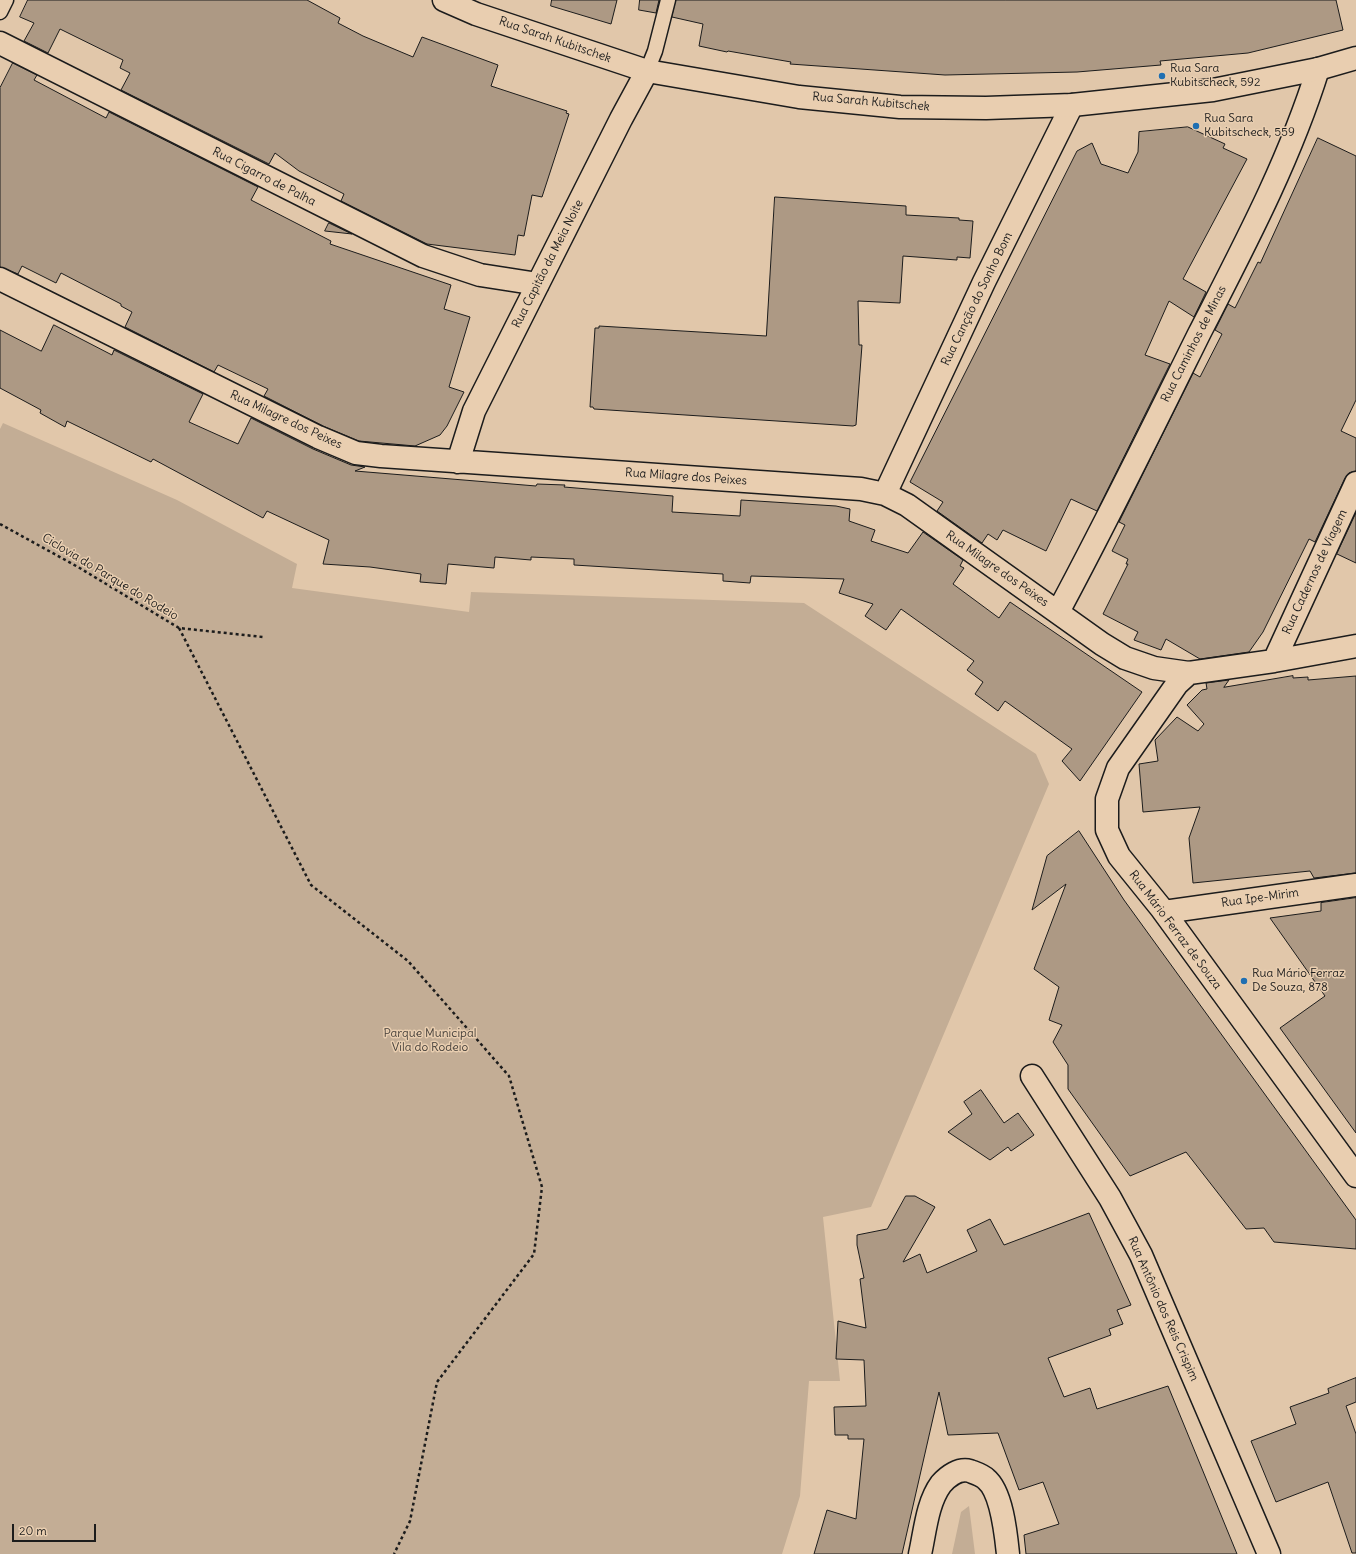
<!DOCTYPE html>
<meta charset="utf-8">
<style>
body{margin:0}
#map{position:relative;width:1356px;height:1554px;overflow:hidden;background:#e1c7aa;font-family:Delius,sans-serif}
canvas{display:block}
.scale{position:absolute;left:12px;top:1524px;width:84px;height:18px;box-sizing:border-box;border:2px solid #1c1c1c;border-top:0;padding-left:5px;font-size:12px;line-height:14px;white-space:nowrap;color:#1c1c1c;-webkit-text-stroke:3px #e9ceb0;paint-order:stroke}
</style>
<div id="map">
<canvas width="1356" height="1554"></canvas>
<div class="scale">20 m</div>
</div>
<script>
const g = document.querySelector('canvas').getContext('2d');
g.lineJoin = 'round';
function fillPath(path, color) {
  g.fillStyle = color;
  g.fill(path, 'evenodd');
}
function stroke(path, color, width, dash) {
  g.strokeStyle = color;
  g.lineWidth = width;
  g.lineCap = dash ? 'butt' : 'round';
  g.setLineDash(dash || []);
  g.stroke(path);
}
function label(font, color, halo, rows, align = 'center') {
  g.font = font + ' Delius,sans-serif';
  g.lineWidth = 3;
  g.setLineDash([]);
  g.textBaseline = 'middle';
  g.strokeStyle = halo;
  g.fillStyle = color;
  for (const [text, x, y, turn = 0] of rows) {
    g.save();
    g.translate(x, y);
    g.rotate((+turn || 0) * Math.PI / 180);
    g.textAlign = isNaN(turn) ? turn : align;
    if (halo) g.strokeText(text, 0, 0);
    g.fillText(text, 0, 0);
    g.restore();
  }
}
const green = new Path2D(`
 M3 423 177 500 297 564 292 588 469 612 471 592 804 603 1036 754 1049 784 871 1207 823 1217 840 1381H809L800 1496 782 1554H0V429Z
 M969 1506 975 1554H952L961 1512Z`);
const building = new Path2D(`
 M28 0H307L340 18 338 23 363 36 413 57 422 37 498 65 491 86 567 111 566 113 569 114 542 197 532 195 524 236 518 235 515 255 427 244 341 201 344 194 299 171 275 153 269 164 121 90 130 73 120 68 123 60 60 29 48 53 24 41 34 23 20 17Z
 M552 0H617L611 24 551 6Z
 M640 0H659L656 13 639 10Z
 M676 0H1336L1343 30 1248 53 1160 61 1161 65 1077 72 945 75 790 64 791 62 728 51 727 52 699 46 703 24 672 17Z
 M13 63 37 75 34 80 106 118 109 112 258 187 251 200 331 241 330 244 451 285 444 309 470 317 449 387 464 392 447 426 440 435 415 446 359 441 323 426 264 396 268 389 218 365 214 372 125 327 132 312 121 306V304L61 273 56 283 22 266 18 274 0 267V88Z
 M1188 127 1225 144 1223 148 1247 159 1183 279 1206 292 1194 317 1169 301 1145 355 1170 364 1097 511 1071 499 1046 551 1003 530 997 540 988 534 982 543 937 511 943 502 910 482 1077 151 1092 143 1101 164 1128 173 1138 152 1139 132Z
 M1318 138 1356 156V400L1341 431 1356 438V471L1349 473 1345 478 1315 542 1309 539 1263 632 1249 652 1200 659 1166 639 1161 650 1134 640 1138 632 1103 614 1128 564H1126L1128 559 1112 551 1125 525 1119 522 1193 373 1200 377 1222 334 1215 330 1228 304 1235 308 1258 262 1260 263Z
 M775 197 906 206V215L959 218V220L973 221 970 258 957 257V260L903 256 900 303 858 301 859 345H862L856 425 853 426 594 409 593 407H590L595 328H599V326L766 336Z
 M329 223 352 234 325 231Z
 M54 325 112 355 114 350 203 394 189 422 238 444 251 418 313 449 351 465 365 467 355 471 536 486 537 484 565 485 564 487 673 496 672 512 740 516 741 500 836 506 850 509 849 521 875 530 871 541 908 553 923 532 963 560 960 566 964 568 953 584 999 618 1010 602 1142 692 1080 781 1062 761 1072 749 1005 701 998 711 975 694 983 682 967 670 974 661 901 609 886 630 865 616 873 604 839 593 844 579 751 576 750 583 723 581V574L574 565V559L531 557V560L495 557 494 568 448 564 446 584 420 582 421 574 370 567 323 564 329 540 267 511 263 518 153 459 151 462 67 421 65 427 40 413 41 410 0 388V330L41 351Z
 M1356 513V563L1337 554Z
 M1293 676V678L1308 677V680L1356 676V873L1314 878 1310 871 1193 883 1189 838 1200 807 1143 812 1139 764 1158 761 1155 740 1177 717 1198 731 1204 724 1187 705 1202 690 1207 689 1206 683 1229 680 1224 687Z
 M1079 831 1124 900 1356 1220V1249L1274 1242 1264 1228 1246 1229 1186 1152 1130 1176 1068 1089V1065L1053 1042 1062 1025 1049 1020 1059 987 1034 969 1066 884 1032 910 1047 856Z
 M1356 898V1133L1280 1028 1325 996 1270 918 1321 911V903Z
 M981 1090 1004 1123 1018 1113 1034 1135 1011 1151 1008 1147 990 1160 948 1132 972 1114 964 1102Z
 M906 1196H915L935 1207 903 1262 920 1254 927 1273 977 1251 967 1230 990 1219 1004 1245 1089 1213 1131 1305 1117 1310 1123 1324 1109 1329 1111 1335 1048 1358 1064 1397 1090 1388 1097 1409 1168 1386 1237 1554H1026L1024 1535 1059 1524 1043 1482 1019 1490 998 1433 948 1435 939 1392 902 1554H814L827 1510 856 1519 864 1439H848V1435H835L834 1407 866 1406 864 1360 836 1359 838 1321 866 1328 860 1279 864 1278 857 1245V1235L887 1229Z
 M1356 1378V1402L1346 1406 1356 1434V1553H1352L1328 1482 1276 1502 1251 1441 1296 1424 1290 1407 1329 1393 1328 1389Z`);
const path = new Path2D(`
 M0 524 78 567 179 628 263 637
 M179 628 311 885 408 961 509 1076 542 1187 534 1254 437 1382 410 1521 394 1554`);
const lane = new Path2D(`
 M0 12 6 0
 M647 71 655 51 668 0`);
const street = new Path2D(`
 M0 43 423 256 480 275 538 284
 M0 279 318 437 356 453 381 456 861 489 885 494 907 505 1102 644 1125 658 1154 668 1189 673 1274 661 1356 646
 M458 462 474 411 621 119 647 71
 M885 494 984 282 1072 105
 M1058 612C1107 521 1153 427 1199 334 1243 248 1289 162 1318 69
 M1274 661 1356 483
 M1189 673 1177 684 1118 768 1107 799V830L1119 856 1161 908 1356 1176
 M1164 912 1356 885
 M1032 1076 1110 1198 1141 1255 1269 1554
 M920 1554C925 1532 927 1503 941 1484 948 1476 959 1468 970 1471 975 1473 982 1475 986 1479 1002 1492 1006 1535 1008 1554`);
const secondary = new Path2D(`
 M444 0 476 14 647 71 799 97 900 107 986 108 1072 105 1213 90 1318 69 1356 58`);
const markers = [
 [1162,76,4,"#1f6fb2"],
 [1196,126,4,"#1f6fb2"],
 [1244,981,4,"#1f6fb2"]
];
const streetNames = [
 ["Rua Sarah Kubitschek",555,40,19],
 ["Rua Sarah Kubitschek",871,102,5],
 ["Rua Cigarro de Palha",264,177,27],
 ["Rua Capitão da Meia Noite",548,264,-63],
 ["Rua Canção do Sonho Bom",977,299,-64],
 ["Rua Caminhos de Minas",1194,344,-63],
 ["Rua Milagre dos Peixes",286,420,25],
 ["Rua Milagre dos Peixes",686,477,4],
 ["Rua Milagre dos Peixes",997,569,35],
 ["Rua Cadernos de Viagem",1315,572,-65],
 ["Ciclovia do Parque do Rodeio",110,577,31],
 ["Rua Ipe-Mirim",1260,898,-8],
 ["Rua Mário Ferraz de Souza",1175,930,53],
 ["Rua Antônio dos Reis Crispim",1163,1309,66]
];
const poiNames = [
 ["Rua Sara",1170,69],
 ["Kubitscheck, 592",1170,83],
 ["Rua Sara",1204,119],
 ["Kubitscheck, 559",1204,133],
 ["Rua Mário Ferraz",1252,974],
 ["De Souza, 878",1252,988]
];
const parkNames = [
 ["Parque Municipal",430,1034],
 ["Vila do Rodeio",430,1048]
];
fillPath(green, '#c3ad95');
fillPath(building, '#ad9984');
stroke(building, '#1c1c1c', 1);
stroke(lane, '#1c1c1c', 17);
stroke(street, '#1c1c1c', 25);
stroke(secondary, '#1c1c1c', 25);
stroke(path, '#1c1c1c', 2.5, [3, 3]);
stroke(lane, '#e9ceb0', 14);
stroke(street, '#e9ceb0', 22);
stroke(secondary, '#e9ceb0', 22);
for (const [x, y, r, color] of markers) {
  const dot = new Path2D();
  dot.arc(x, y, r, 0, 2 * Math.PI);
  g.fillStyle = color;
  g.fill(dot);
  stroke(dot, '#e9ceb0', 1.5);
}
label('12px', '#1c1c1c', '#e9ceb0', streetNames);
label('12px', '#1c1c1c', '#e9ceb0', poiNames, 'left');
label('12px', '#46403a', '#e9ceb0', parkNames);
</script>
